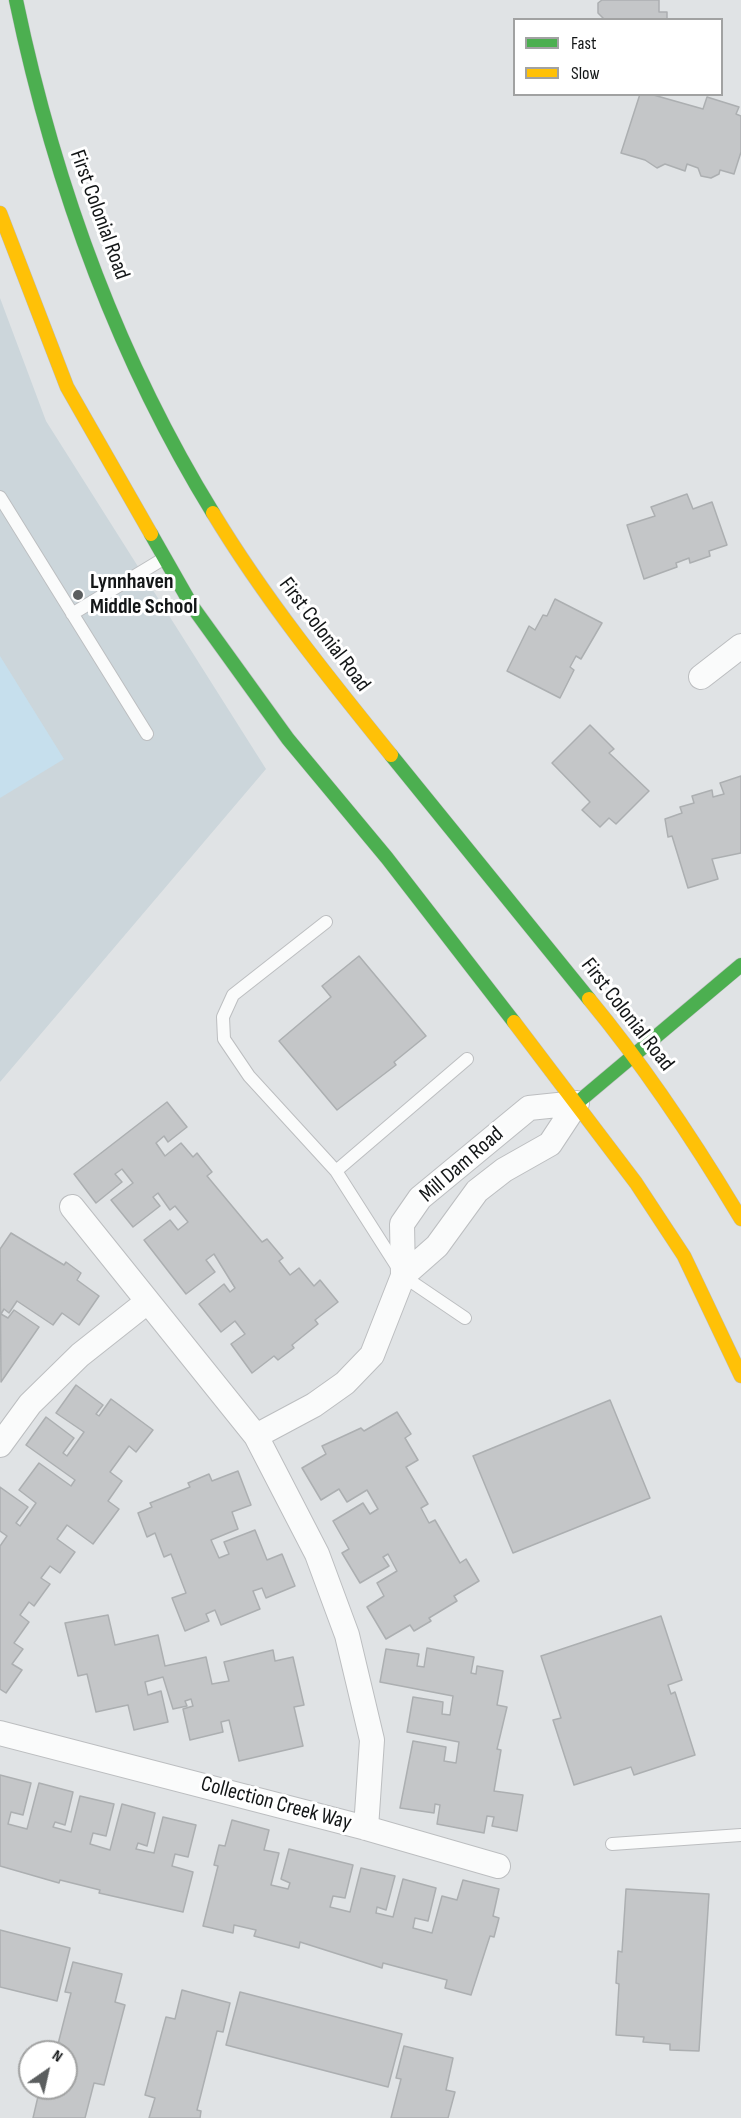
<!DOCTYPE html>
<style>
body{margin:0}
#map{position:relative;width:741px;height:2118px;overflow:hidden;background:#e0e3e5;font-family:"Sofia Sans Condensed",sans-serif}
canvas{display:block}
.legend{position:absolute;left:513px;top:18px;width:210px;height:78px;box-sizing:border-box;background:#fff;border:2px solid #a1a2a2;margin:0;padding:8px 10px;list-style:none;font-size:18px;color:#131617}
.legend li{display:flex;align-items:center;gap:12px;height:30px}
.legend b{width:30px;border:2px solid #a1a2a2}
.north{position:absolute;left:18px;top:2040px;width:60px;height:60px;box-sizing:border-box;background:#fff;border:2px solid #a1a2a2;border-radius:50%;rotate:34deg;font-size:16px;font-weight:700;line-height:24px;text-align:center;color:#131617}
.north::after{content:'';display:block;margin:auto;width:21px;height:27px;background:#5b5e5f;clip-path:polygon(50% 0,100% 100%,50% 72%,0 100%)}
</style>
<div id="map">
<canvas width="741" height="2118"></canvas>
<ul class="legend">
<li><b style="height:8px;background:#4caf50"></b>Fast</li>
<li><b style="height:8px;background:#ffc107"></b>Slow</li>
</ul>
<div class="north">N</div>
</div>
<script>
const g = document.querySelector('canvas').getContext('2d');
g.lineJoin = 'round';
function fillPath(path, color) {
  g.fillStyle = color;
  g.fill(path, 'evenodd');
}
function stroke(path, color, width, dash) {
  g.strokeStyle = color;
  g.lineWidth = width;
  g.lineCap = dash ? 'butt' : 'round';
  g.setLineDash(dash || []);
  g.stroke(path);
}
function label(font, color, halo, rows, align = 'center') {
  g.font = font + ' "Sofia Sans Condensed",sans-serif';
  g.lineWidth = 6;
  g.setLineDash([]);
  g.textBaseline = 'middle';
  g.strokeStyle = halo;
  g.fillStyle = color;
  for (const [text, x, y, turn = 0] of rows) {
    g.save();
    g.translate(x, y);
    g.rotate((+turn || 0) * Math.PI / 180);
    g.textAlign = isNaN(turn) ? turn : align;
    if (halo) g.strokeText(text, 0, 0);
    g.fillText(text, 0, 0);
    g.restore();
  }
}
const built = new Path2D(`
 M0 298 46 421 266 769 0 1082Z`);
const green = new Path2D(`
 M0 656 64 759 0 798Z`);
const building = new Path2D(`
 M602 0H659V12H667V20H605L598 13V3Z
 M640 94H650L703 109 707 97 739 107 736 114 741 116V152L734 174 720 170 719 174 711 178 701 176 698 168 687 164 685 171 665 164 657 168 645 160 621 153Z
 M687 494 693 509 712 502 727 545 709 551 710 556 690 563 689 558 676 563 677 567 644 579 627 525 655 516 651 507Z
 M555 599 602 623 581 659 576 656 570 667 574 670 560 698 507 671 529 626 535 630 543 615 547 616Z
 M590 725 614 749 609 753 649 791 616 824 609 818 600 827 582 810 590 802 552 763Z
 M741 776V853L712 859 718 879 688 888 672 836 668 837 665 819 682 813 680 807 694 803 692 796 712 790 713 797 724 794 720 783Z
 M359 956 426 1036 394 1062 396 1065 337 1110 279 1041 331 997 322 986Z
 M167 1102 187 1127 168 1142 164 1136 156 1143 165 1156 181 1143 193 1157 197 1153 212 1172 207 1176 262 1242 267 1239 283 1258 279 1261 290 1275 299 1268 314 1286 320 1280 338 1302 315 1320 318 1324 292 1345 294 1348 278 1360 274 1356 252 1373 231 1344 245 1334 235 1321 221 1332 199 1304 224 1284 230 1292 235 1288 214 1254 206 1260 215 1272 186 1294 144 1240 170 1220 178 1230 188 1222 175 1206 170 1210 158 1193 153 1197 160 1206 133 1227 111 1200 133 1183 122 1169 115 1174 122 1182 96 1203 74 1174Z
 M11 1233 64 1265 66 1262 81 1273 77 1280 99 1296 79 1325 62 1313 53 1325 17 1301 9 1313 4 1309 1 1314 8 1318 14 1310 39 1327 1 1382 0 1249Z
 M76 1385 103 1405 96 1414 99 1416 111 1399 153 1430 136 1452 129 1446 110 1472 122 1481 108 1501 119 1509 93 1544 67 1525 57 1539 75 1552 60 1573 50 1566 41 1578 50 1584 34 1606 29 1602 20 1615 29 1622 14 1643 23 1649 12 1664 22 1670 6 1693 0 1689V1546L7 1536 0 1531V1487L28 1507 16 1523 20 1526 36 1503 19 1490 39 1463 71 1486 75 1480 26 1445 46 1417 74 1438 63 1453 67 1456 84 1432 56 1413Z
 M610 1400 650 1498 513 1553 473 1456Z
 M397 1412 411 1434 405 1438 418 1460 406 1467 428 1504 421 1508 429 1523 435 1520 460 1563 466 1559 479 1581 454 1596 457 1601 429 1618 431 1621 414 1631 410 1625 386 1639 367 1607 384 1596 377 1583 397 1571 388 1554 383 1557 389 1566 360 1583 342 1553 349 1549 333 1521 363 1503 370 1514 378 1509 367 1490 347 1502 339 1489 321 1500 302 1468 326 1454 322 1446 361 1428 364 1431Z
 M238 1471 251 1505 232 1512 238 1529 211 1540 219 1558 229 1554 224 1542 255 1530 267 1560 282 1554 295 1586 266 1598 262 1588 253 1591 260 1609 221 1625 215 1610 206 1614 209 1621 185 1631 172 1598 186 1593 171 1554 164 1557 155 1533 147 1537 138 1513 152 1507 150 1503 190 1487 188 1483 209 1474 212 1481Z
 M108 1615 115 1645 158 1635 165 1666 206 1657 212 1684 229 1681 224 1662 273 1650 275 1661 293 1657 304 1705 294 1707 303 1746 239 1761 229 1720 221 1722 223 1732 190 1740 183 1709 193 1706 191 1699 185 1701 187 1706 173 1709 163 1677 145 1682 148 1695 161 1691 168 1722 134 1730 128 1705 96 1712 87 1674 78 1676 65 1623Z
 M661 1616 682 1680 668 1685 671 1694 675 1692 695 1755 634 1775 631 1767 574 1785 553 1720 561 1718 541 1656Z
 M427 1648 474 1657 471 1673 476 1674 477 1666 503 1671 497 1705 507 1707 497 1749 501 1750 494 1791 523 1795 517 1831 492 1826 494 1817 487 1816 484 1833 437 1824 440 1805 435 1804 434 1813 400 1808 413 1741 446 1747 444 1761 456 1763 459 1742 407 1732 413 1697 443 1702 442 1714 450 1715 453 1696 380 1682 386 1649 419 1654 417 1666 424 1667Z
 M0 1775 31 1783 23 1815 11 1812 8 1824 27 1829 39 1783 73 1792 65 1825 55 1822 53 1827 71 1832 80 1796 114 1804 106 1836 93 1833 90 1844 110 1850 122 1804 155 1813 147 1846 138 1843 136 1849 154 1853 163 1817 196 1825 188 1857 175 1854 172 1866 193 1872 183 1912 99 1893 100 1890 60 1880 59 1883 0 1866Z
 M232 1820 269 1830 264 1850 279 1853 271 1885 288 1889 290 1883 281 1879 289 1849 353 1865 345 1898 333 1896 330 1907 350 1912 361 1868 395 1876 386 1910 377 1907 376 1913 393 1917 403 1879 436 1888 428 1921 415 1918 413 1928 432 1933 442 1896 457 1900 463 1880 499 1889 493 1916 499 1918 494 1937 490 1936 471 1995 445 1988 447 1980 383 1963 382 1968 300 1942 299 1948 254 1936 256 1930 234 1925 233 1933 203 1926 218 1866 214 1865 219 1845 225 1846Z
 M626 1889 709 1894 699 2051 670 2050V2044L643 2042 644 2037 616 2035 619 1984 616 1983 618 1951 622 1952Z
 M0 1930 70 1948 57 2001 0 1987Z
 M73 1962 122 1974 115 2002 125 2005 104 2085 94 2083 85 2118H33L40 2088H66V2052H56L71 1993 65 1992Z
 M182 1990 230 2003 223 2032 217 2031 197 2110 201 2111 200 2118H149L155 2098 145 2095 166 2017 175 2019Z
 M240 1992 402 2034 388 2087 226 2045Z
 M404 2046 453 2058 446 2090 455 2092 448 2118H391L401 2079 396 2078Z`);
const lane = new Path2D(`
 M0 497 147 734
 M72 614 163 559
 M326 922 233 995 223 1017 224 1039 249 1076 336 1171 403 1276 465 1318
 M336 1171 467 1059
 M612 1844 741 1835`);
const street = new Path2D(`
 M701 677 741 646
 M72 1207 256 1436 317 1554 347 1635 372 1740 366 1828
 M403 1276 437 1246 477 1191 504 1170 550 1144 577 1103
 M256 1436 314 1405 345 1383 372 1355 403 1276 402 1224 420 1198 529 1108 577 1103
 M0 1445 30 1404 80 1355 147 1302
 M0 1733 366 1828 498 1866`);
const fast = new Path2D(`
 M16 0C54 182 116 355 213 513
 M151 534 192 606 288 739 387 858 514 1022
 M391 755 589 999
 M577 1103 741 965`);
const slow = new Path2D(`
 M0 213 67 387 151 534
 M213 513C265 599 328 677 391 755
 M589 999C646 1068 695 1142 741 1219
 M514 1022 636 1183 684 1256 741 1376`);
const markers = [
 [78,595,6,"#5b5e5f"]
];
const streetNames = [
 ["First Colonial Road",99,215,70],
 ["First Colonial Road",324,635,53],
 ["First Colonial Road",627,1015,52],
 ["Mill Dam Road",462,1165,-41],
 ["Collection Creek Way",276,1804,15]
];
const poiNames = [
 ["Lynnhaven",90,582],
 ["Middle School",90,607]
];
fillPath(built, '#ccd6db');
fillPath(green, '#c6dfed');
fillPath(building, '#c4c6c8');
stroke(building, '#acafb1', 1.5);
stroke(lane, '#bcbec0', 14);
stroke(street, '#bcbec0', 26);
stroke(fast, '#bcbec0', 15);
stroke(slow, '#bcbec0', 15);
stroke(lane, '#fafbfb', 12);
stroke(street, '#fafbfb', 24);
stroke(fast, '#4caf50', 14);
stroke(slow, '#ffc107', 14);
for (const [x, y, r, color] of markers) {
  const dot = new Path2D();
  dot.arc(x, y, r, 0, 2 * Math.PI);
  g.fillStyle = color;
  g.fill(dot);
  stroke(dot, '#fff', 2);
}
label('22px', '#131617', '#fff', streetNames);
label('bold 22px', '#131617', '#fff', poiNames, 'left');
</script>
